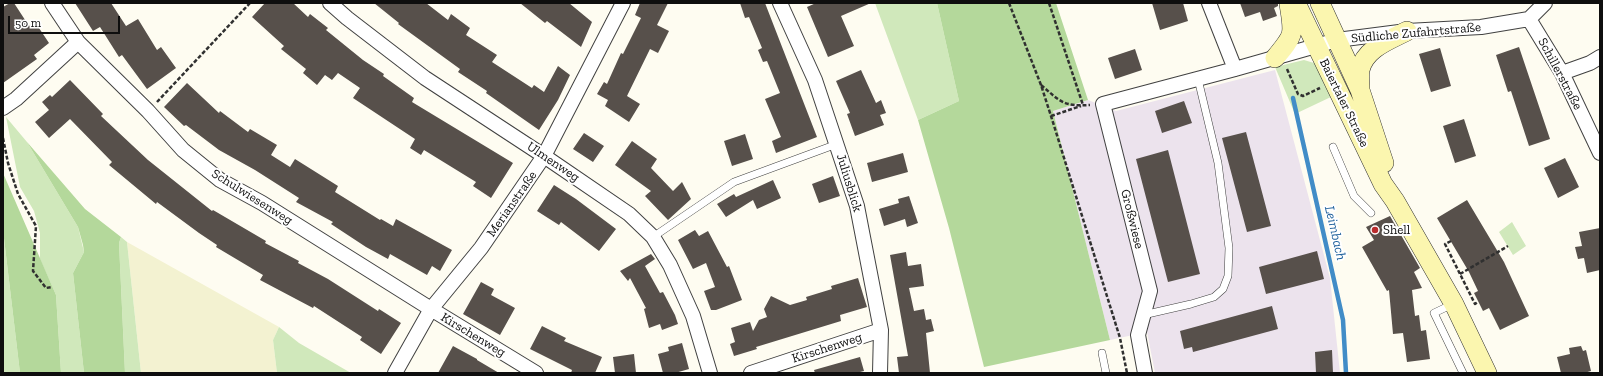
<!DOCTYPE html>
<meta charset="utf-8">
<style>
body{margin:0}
#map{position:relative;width:1603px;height:376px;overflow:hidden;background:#fefcf1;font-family:"Zilla Slab",serif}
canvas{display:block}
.frame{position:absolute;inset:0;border:4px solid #0e0e0e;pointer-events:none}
.scale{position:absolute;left:8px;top:16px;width:112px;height:18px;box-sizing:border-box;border:2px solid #0e0e0e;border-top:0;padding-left:5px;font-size:12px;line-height:14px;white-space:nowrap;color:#0e0e0e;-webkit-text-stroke:3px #fff;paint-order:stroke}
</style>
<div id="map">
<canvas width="1603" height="376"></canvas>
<div class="frame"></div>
<div class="scale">50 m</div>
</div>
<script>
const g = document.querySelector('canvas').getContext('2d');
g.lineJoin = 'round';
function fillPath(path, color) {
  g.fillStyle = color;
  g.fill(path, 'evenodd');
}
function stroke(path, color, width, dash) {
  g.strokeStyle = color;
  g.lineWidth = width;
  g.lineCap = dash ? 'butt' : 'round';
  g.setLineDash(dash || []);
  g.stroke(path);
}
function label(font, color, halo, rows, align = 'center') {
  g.font = font + ' "Zilla Slab",serif';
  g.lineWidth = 4;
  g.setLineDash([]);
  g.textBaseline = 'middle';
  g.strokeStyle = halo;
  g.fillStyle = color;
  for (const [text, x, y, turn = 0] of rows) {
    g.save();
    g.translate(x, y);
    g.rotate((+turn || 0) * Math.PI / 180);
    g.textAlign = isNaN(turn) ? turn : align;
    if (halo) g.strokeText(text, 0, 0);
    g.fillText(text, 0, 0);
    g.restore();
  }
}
const industrial = new Path2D(`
 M1275 70 1330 278 1340 373H1155L1147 332 1110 340 1053 111 1088 100 1116 111Z`);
const farmland = new Path2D(`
 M127 242 279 327 273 340 277 373H141Z`);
const green = new Path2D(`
 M875 3H937L959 101 918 120Z
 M1304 60 1314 63 1323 74 1333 96 1295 114 1275 67Z
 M6 117 27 142 78 227 84 252 73 273 84 373H61L56 295 40 259V233L34 211 20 187Z
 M1512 222 1526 246 1513 255 1499 232Z
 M3 230 20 373H3Z
 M121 237 127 242 141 373H125L119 243Z
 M279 327 299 343 351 373H277L273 340Z`);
const forest = new Path2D(`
 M937 3H1056L1088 100 1053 111 1110 340 984 367 949 228 918 120 959 101Z
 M27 142 85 209 121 237 119 243 125 373H84L73 273 84 252 83 245 78 227Z
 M3 173 56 295 61 373H20L3 230Z`);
const stream = new Path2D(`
 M1293 98 1343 320 1346 373`);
const building = new Path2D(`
 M10 3H14L29 26 35 22 49 43 34 55 37 59 3 83V7Z
 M75 3H111L126 26 138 19 157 50 161 47 176 68 147 89 122 55 119 57 100 27 93 31Z
 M265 3H293L308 17 310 14 328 28 326 30 363 60 384 74 383 76 414 98 412 102 513 163 491 198 473 186 476 182 424 150 421 155 410 148 415 139 353 98 360 88 338 73 332 80 325 75 317 85 303 73 306 69 281 49 284 46 252 17Z
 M374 3H426L448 20 451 14 470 28 466 35 497 55 492 62 532 88 534 85 544 92 558 66 570 75 558 100 539 130 486 93 487 91 458 72 460 69 398 24 399 23Z
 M520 3H569L592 22 581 47 547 21 545 23Z
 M640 3H668L657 25 669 31 658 53 650 49 627 96 640 104 629 122 605 106 608 100 597 94 604 82 607 84 621 53 623 54 641 18 635 15Z
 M740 3H765L817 137 776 153 772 141 781 137 765 99 780 93 767 61 763 62 758 50 762 48 749 17 745 18Z
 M816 3H871L841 16 854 46 828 57 807 7Z
 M1152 3H1183L1188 21 1160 30Z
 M1240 3H1278V6L1274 8 1277 16 1263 21 1260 12 1245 17Z
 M1519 47 1550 139 1529 146 1511 91 1508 92 1496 55Z
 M1440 48 1451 86 1431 92 1419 54Z
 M1135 49 1142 70 1115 79 1108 58Z
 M861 70 876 103 881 100 886 113 880 115 884 125 855 136 847 114 850 113 836 81Z
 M70 80 103 114 101 116 148 160 212 211 213 210 266 241 265 243 299 261 298 263 328 279 378 311 379 309 401 323 381 354 360 340 362 337 314 306 313 308 260 280 263 275 216 247 217 245 199 233 157 202 156 204 109 165 112 162 70 119 49 138 35 122 49 110 42 102 50 95 52 97Z
 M187 83 219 113 220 111 248 132 250 129 277 145 271 155 290 167 295 159 338 186 335 192 380 220 381 219 393 226 396 219 452 250 440 271 432 266 427 275 390 254 388 259 366 247 331 224 333 222 296 202 299 198 255 170 219 150 186 125 184 126 164 107Z
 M1184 101 1192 123 1162 133 1155 111Z
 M1464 119 1476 156 1455 163 1443 126Z
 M1246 132 1271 226 1247 232 1222 138Z
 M584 133 604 146 593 162 573 149Z
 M745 134 753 159 732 166 724 141Z
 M632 141 657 159 651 168 673 191 682 182 691 199 668 220 645 196 651 191 615 165Z
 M1168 150 1200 274 1168 282 1136 159Z
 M903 153 908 172 872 182 867 163Z
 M1565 158 1579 187 1558 198 1544 168Z
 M833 176 840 196 819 203 812 184Z
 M773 180 781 198 757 209 753 200 726 217 717 204 734 194 736 197Z
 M554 185 576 199 616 229 599 251 561 222 559 225 537 211Z
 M909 196 918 223 907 227 905 219 884 226 879 209 899 203 898 199Z
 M1467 200 1504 262 1529 316 1500 330 1489 308 1483 311 1474 293 1478 291 1469 272 1437 218Z
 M1390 216 1420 268 1414 272 1422 288 1412 290 1415 316 1419 315 1421 331 1426 330 1430 359 1407 362 1403 333 1393 334 1389 290 1387 291 1362 247 1374 240 1366 227Z
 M1600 228V270L1587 273 1584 258 1578 259 1575 247 1582 246 1579 232Z
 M695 230 699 236 708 231 727 267 729 266 742 300 716 310H711L704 291 715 287 706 263 693 269 678 240Z
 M1317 251 1324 279 1266 294 1259 267Z
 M906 252 908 266 921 264 924 286 909 288 914 311 924 309 926 320 931 319 934 331 926 333 930 373H899L897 357 908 356 890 255Z
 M651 254 655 259 645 266 660 293 663 292 675 315 678 324 662 330 660 324 649 328 644 309 646 308 630 278 628 281 620 271Z
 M858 278 867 307 840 315 841 321 756 347 757 349 734 356 730 344 735 342 731 328 750 322 753 331 759 320 767 317 764 309 771 296 790 305 807 300 806 297 832 289 831 286Z
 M481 282 494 289 491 295 515 308 500 335 463 314Z
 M1272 306 1278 329 1193 352 1192 347 1184 349 1180 331Z
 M542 326 566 338 564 341 602 357 595 373H571L572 370 530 349Z
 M682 343 689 369 675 373H663L658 354 669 351 668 347Z
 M453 346 477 359V360L499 373H438Z
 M1581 346 1583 351 1586 350 1591 371 1584 373H1561L1557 357 1570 354 1569 348Z
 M1332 350 1333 373H1316L1315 352Z
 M634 354 636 373H615L613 357Z
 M860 357 864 371 856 373H815L814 370Z`);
const path = new Path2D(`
 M1009 3 1041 85 1051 116 1120 338 1127 373
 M1049 3 1083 105
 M1287 69 1298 94 1303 96 1320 88
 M1041 85C1060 101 1063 107 1090 105
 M157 102 250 3
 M1051 116 1081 106
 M3 138 8 163 18 194 36 226 33 271 46 288 52 287
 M1451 241 1445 244 1475 304 1478 302
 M1460 274 1508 246`);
const lane = new Path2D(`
 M1333 147 1354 196 1371 213
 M653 237 734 182 837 144
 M1453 304 1434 313 1463 373
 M1143 315 1191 304 1214 297 1223 289 1228 276 1229 248 1218 163 1198 79
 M1102 353 1106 373`);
const street = new Path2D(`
 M52 3 78 42 148 111 183 150 220 180 262 203 431 309 536 373
 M330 3 347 18 425 78 544 156 629 214 653 237 670 265 693 316 710 373
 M780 3 815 80 857 206 881 330 880 373
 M1209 3 1235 69
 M1529 19 1562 73 1600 153
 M1529 19 1545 3
 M1562 73 1590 63 1600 57
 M3 108 16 99 78 42
 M395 373 431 309 481 248 544 156 623 3
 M751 373 881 330
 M1145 373 1138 335 1150 291 1103 104 1235 69 1337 40 1407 31 1481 27 1529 19`);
const secondary = new Path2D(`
 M1296 3 1383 184 1395 201 1454 304 1487 373
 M1320 3 1360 90 1384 163
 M1275 58C1295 34 1294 35 1289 4
 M1360 89C1360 83 1359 76 1360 70 1365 48 1390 40 1407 31`);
const markers = [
 [1375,230,4,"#b92c2d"]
];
const streetNames = [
 ["Südliche Zufahrtstraße",1416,33,-5],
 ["Schillerstraße",1560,74,62],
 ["Baiertaler Straße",1344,103,64],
 ["Ulmenweg",553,162,34],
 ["Juliusblick",849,183,73],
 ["Schulwiesenweg",252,197,32],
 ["Merianstraße",512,204,-55],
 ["Großwiese",1132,219,76],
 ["Kirschenweg",473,335,31],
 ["Kirschenweg",827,348,-18]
];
const poiNames = [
 ["Shell",1383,230]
];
const waterNames = [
 ["Leimbach",1335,233,77]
];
fillPath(industrial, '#ece3ed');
fillPath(farmland, '#f3f2d1');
fillPath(green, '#d0e8bb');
fillPath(forest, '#b4d89b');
stroke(stream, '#418cc7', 4.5);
fillPath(building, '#57504b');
stroke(lane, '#414141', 8);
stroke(street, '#414141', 16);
stroke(secondary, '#303030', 20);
stroke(path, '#303030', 2.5, [4, 2]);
stroke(lane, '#fff', 7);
stroke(street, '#fff', 14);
stroke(secondary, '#fbf6af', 19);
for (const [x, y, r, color] of markers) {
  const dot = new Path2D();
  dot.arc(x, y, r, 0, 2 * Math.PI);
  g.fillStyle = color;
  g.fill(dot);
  stroke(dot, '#fff', 1.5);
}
label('13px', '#0e0e0e', '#fff', streetNames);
label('13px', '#0e0e0e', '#fff', poiNames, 'left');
label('italic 14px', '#1d5f9b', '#fff', waterNames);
</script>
